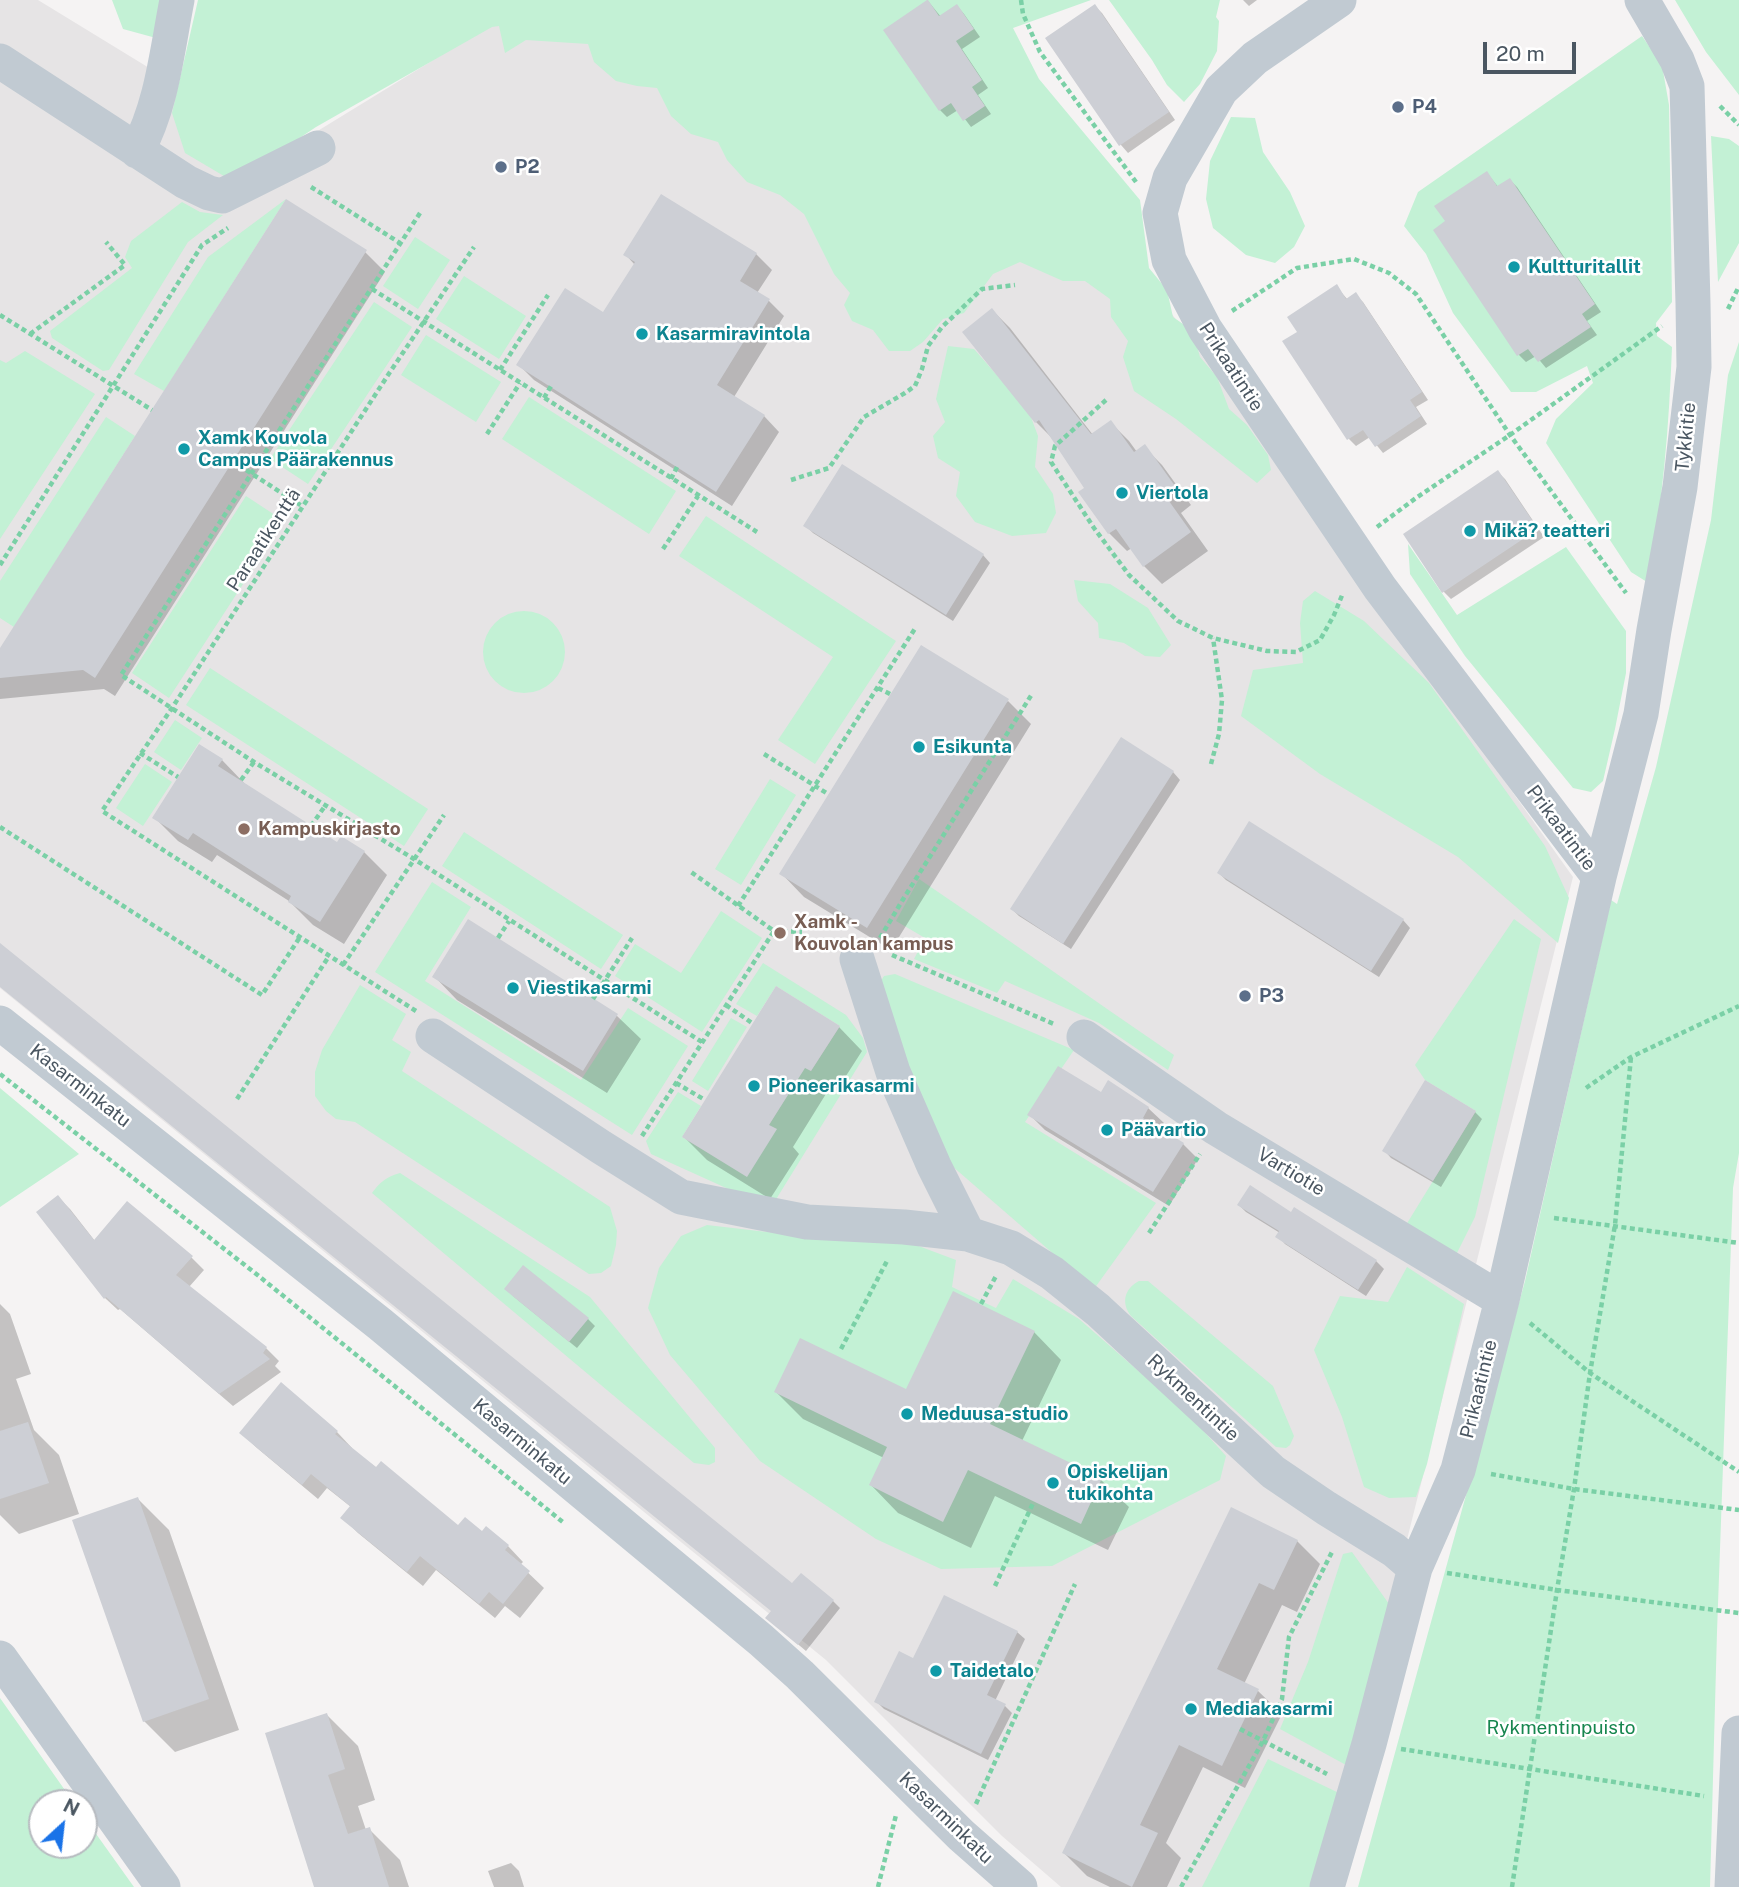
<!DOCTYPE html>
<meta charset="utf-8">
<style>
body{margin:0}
#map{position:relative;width:1739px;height:1887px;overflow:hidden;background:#f5f3f3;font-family:"Public Sans",sans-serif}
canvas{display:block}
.north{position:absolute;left:28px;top:1789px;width:70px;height:70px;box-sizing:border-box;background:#fff;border:2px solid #b7bbc0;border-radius:50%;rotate:27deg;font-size:19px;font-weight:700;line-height:28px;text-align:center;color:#4a5661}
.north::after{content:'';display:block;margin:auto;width:24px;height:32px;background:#1a73e8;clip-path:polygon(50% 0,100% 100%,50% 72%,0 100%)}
.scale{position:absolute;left:1483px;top:42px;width:93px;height:32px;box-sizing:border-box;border:4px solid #4a5661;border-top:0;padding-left:9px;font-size:21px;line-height:24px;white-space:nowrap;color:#4a5661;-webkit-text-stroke:5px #fff;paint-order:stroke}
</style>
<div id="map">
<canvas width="1739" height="1887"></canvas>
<div class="north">N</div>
<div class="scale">20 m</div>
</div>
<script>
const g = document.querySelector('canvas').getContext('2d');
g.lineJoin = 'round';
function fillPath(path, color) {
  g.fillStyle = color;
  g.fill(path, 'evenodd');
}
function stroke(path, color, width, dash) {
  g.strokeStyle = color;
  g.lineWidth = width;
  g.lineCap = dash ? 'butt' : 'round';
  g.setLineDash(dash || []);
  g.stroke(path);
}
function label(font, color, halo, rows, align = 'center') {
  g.font = font + ' "Public Sans",sans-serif';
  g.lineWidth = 5;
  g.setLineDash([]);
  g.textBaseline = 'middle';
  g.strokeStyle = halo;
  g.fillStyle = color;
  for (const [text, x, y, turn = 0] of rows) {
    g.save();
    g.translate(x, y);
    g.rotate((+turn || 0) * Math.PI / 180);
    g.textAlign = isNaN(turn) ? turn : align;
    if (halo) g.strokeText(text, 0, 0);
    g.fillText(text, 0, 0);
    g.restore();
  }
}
const education = new Path2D(`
 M0 0H38L285 151 531 0 1120 241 1573 877 1320 1887H1061L1002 1836 826 1660 0 988Z`);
const green = new Path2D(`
 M112 0H172L167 41 123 29Z
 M198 0H1091L1013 28 1039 79 1140 200 1149 268 1167 290 1173 317 1193 331 1200 357 1217 377 1229 409 1247 425 1268 455 1271 470 1257 483 1176 419 1134 391 1123 357 1128 341 1111 317 1110 299 1085 281H1063L1020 262 993 274 964 313 943 319 923 342 910 351H889L873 330 852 321 844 305 850 293 834 274 804 214 780 195 747 182 727 160 718 142 691 134 671 116 657 88 637 86 616 81 594 62 588 44 526 40 505 53 499 26 492 27 316 127 234 182 185 153 172 113Z
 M1109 0H1220L1216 17 1219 21 1217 51 1200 84 1184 102 1167 85 1152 60Z
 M1675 0H1739V95L1706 52Z
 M1642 36 1662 65 1669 105 1672 302 1656 323 1657 336 1672 347C1669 426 1663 505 1647 582L1631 572 1546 443 1556 419 1593 383 1587 366 1536 392H1511L1453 313 1426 254 1404 226 1418 192Z
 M1231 117 1255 118 1263 152 1290 192 1305 226 1294 247 1275 263 1246 255 1213 228 1206 199 1210 161Z
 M1711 136 1729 139 1739 146V243L1718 282Z
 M286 199 164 391 134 374 208 257Z
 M182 202 200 212 223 215 188 242 109 370 103 371 52 338 50 331 132 268 125 257 131 241Z
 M415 237 450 260 418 309 383 286Z
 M464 276 526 316 499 359 436 319Z
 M374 302 412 327 308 484 270 459Z
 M426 335 501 382 476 422 401 375Z
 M1739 342V1153L1733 1188 1717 1632 1710 1887H1358L1525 1281 1611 900 1617 904 1656 767 1711 520 1728 375Z
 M948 346 974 349 1029 412 1038 436 1035 467 1053 494 1056 513 1046 533 1012 536 975 522 956 496 960 472 938 458 933 436 945 422 936 399Z
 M25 351 95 394 0 539V360L6 363Z
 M529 397 676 491 649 534 502 439Z
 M106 417 135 436 14 627 0 618V581Z
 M246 496 284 521 169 698 132 673Z
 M706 516 896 641 815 764 778 740 833 657 679 556Z
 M1408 544 1457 615 1566 547 1626 631V673L1615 729 1603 781 1591 792 1573 788 1465 656 1410 574Z
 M1074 580 1110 584 1148 608 1171 645 1160 657 1145 656 1124 643 1099 638 1098 623 1078 601Z
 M1315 591 1364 621 1429 683 1545 846 1569 898 1558 943 1458 857 1320 774 1241 716 1253 670 1303 663 1300 623 1303 601Z
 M483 652a41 41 0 1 1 82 0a41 41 0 1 1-82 0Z
 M210 668 428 809 404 846 186 705Z
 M175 720 202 738 181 770 154 752Z
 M145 764 172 782 143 826 116 808Z
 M770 779 796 795 741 885 715 869Z
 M464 832 623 935 601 969 442 866Z
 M919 879C1005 937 1089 997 1174 1055L1168 1070 1099 1023 1005 981 997 993 914 959 925 938 896 921Z
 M432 882 471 907 425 981 581 1080 628 1008 688 1046 632 1135 375 972Z
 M721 911 762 938 702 1032 615 976 635 944 681 973Z
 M1514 919 1541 939 1475 1217 1456 1255 1406 1225 1476 1111 1425 1080 1415 1065Z
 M763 963 846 1015 863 1038 867 1052 775 1201 735 1192 651 1154 646 1141 678 1092 701 1106 682 1137 747 1176 776 1129 769 1125 805 1067 811 1071 840 1026 776 986 757 1016 736 1004Z
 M895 974 1074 1050 1025 1122 1156 1203 1094 1289 944 1159 878 986 884 976Z
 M360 985 406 1014 392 1040 411 1052 402 1071 610 1207 617 1231 616 1245 611 1266 601 1273 589 1274 355 1122 336 1119 326 1111 315 1096V1072L322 1050Z
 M731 1018 747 1027 708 1091 692 1081Z
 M0 1088 79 1154 0 1207Z
 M400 1173 590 1297 715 1448V1462L709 1465 694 1463 372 1193C380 1182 386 1177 400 1173Z
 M707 1225 767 1232 916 1245 956 1260 952 1287 996 1308 1013 1279 1079 1319 1191 1417 1226 1456 1220 1480 1052 1566 941 1569 876 1539 760 1461 670 1355 648 1308 659 1268 681 1236Z
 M1407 1267 1464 1304 1427 1464 1416 1497 1389 1498 1364 1487 1342 1417 1314 1350 1340 1296 1388 1302Z
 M1139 1281H1148L1273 1386 1294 1436 1290 1445 1286 1448 1276 1447 1131 1316C1121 1303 1124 1289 1139 1281Z
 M1352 1552 1389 1604 1346 1765 1280 1729 1308 1662 1343 1554Z
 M0 1698 74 1803H42V1845H84V1817L134 1887H0Z
 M1268 1759 1341 1794 1312 1887H1202Z`);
const shadow = new Path2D(`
 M1243 0H1257L1249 6Z
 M928 1 941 17 957 6 964 14 980 37 962 49 988 88 978 95 991 114 971 127 958 110 947 117 940 110Z
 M1095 6 1102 13 1175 120 1128 153 1121 145 1048 38Z
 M1487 173 1499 188 1510 180 1517 187 1601 312 1587 321 1597 335 1546 368 1536 356 1526 362 1519 355 1435 230 1448 222Z
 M662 196 756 254 772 270 757 293 769 301 784 316 734 397 764 416 779 432 732 506 534 380 518 364 603 315 635 265 625 254Z
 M365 252 385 272 115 696 104 689 0 699V651Z
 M1336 286 1348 300 1356 295 1363 302 1428 400 1416 407 1427 424 1383 453 1370 437 1356 446 1349 439 1299 332Z
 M992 310 1010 328 1093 435 1110 422 1129 441 1137 452 1144 447 1162 465 1191 505 1181 513 1208 551 1162 584 1144 566 1132 548 1127 551 1109 533 1087 489 1055 441 1036 422Z
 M842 467 983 555 990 563 953 621 813 533 805 525Z
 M1498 472 1505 479 1544 537 1451 599 1444 592 1405 534Z
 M1008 701 1031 724 891 950 804 897 781 873Z
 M1122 739 1173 772 1180 780 1071 949 1019 916 1012 909Z
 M222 760 245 784 337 845 364 852 387 875 344 944 313 925 289 901 217 855 212 862 178 841 155 818Z
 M1219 873 1403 920 1410 928 1379 977 1226 880Z
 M468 922 617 1016 641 1039 607 1093 457 1000 434 976Z
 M0 945 792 1586 833 1601 840 1608 806 1651 775 1625 773 1611 0 986Z
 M839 1027 862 1051 835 1093 829 1089 793 1147 799 1154 770 1199 707 1160 684 1137Z
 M1101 1094 1148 1108 1164 1123 1159 1130 1183 1144 1198 1159 1169 1206 1045 1130 1030 1115Z
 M1475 1112 1482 1119 1441 1187 1391 1158 1384 1150Z
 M58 1197 70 1209 95 1241 191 1257 204 1270 189 1287 266 1348 279 1361 275 1366 281 1372 233 1406 120 1309 118 1310 105 1298 38 1212Z
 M1239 1205 1292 1214 1295 1210 1376 1261 1384 1269 1366 1296 1285 1244 1278 1236 1280 1233 1246 1212Z
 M513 1296 588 1319 595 1326 577 1348Z
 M0 1304 10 1314 31 1374 16 1379 34 1430 59 1455 79 1514 19 1534 0 1515Z
 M1034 1332 1061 1360 1022 1441 1101 1480 1129 1507 1108 1550 995 1496 971 1548 898 1513 871 1485 884 1458 803 1419 776 1392 907 1391Z
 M281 1385 337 1432 352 1448 351 1449 458 1527 482 1534 508 1546 523 1562 520 1565 544 1588 520 1618 505 1606 495 1618 436 1570 423 1586 358 1533 343 1518 351 1507 327 1488 318 1499 257 1448 241 1433Z
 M138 1499 169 1530 239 1730 175 1752 144 1721Z
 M1232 1509 1297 1541 1320 1564 1297 1612 1282 1605 1244 1684 1258 1691 1282 1714 1245 1788 1203 1767 1166 1843 1181 1858 1167 1887H1110L1087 1876 1064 1853Z
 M945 1597 1017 1632 1025 1639 995 1701 1005 1706 1012 1713 988 1760 884 1709 876 1701 914 1660Z
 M327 1715 358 1746 375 1800 358 1806 366 1830 369 1829 400 1860 409 1887H316Z
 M511 1863 519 1871 524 1887H494L488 1871Z`);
const building = new Path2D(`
 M927 0H928L939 16 957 4 974 29 956 41 982 80 972 87 985 106 963 121 951 103 939 111 883 30Z
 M1095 4 1169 112 1119 146 1045 38Z
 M1487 171 1497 186 1510 178 1595 304 1582 314 1591 327 1538 362 1528 349 1517 356 1433 230 1445 221 1434 206Z
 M661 194 757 253 740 281 770 299 717 385 765 415 716 492 516 365 565 288 603 312 635 262 623 255Z
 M286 199 367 250 95 678 83 670 0 678V648Z
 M1337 284 1346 299 1356 292 1422 392 1410 400 1421 416 1375 447 1363 430 1347 440 1282 341 1297 332 1287 317Z
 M992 308 1091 434 1111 420 1134 452 1145 444 1175 486 1164 494 1191 532 1143 567 1116 529 1108 534 1078 492 1084 488 1039 420 1035 423 962 332Z
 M842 464 984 554 946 615 803 526Z
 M1498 470 1538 529 1442 593 1403 534Z
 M921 645 1009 699 867 928 779 874Z
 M1121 737 1174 771 1063 944 1010 909Z
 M199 744 223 759 218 766 337 842 341 836 365 851 320 922 288 902 291 896 193 833 188 840 152 818Z
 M1249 821 1404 919 1371 971 1217 873Z
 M468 919 618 1014 583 1071 432 977Z
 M0 943 792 1583 801 1573 834 1600 798 1645 765 1618 771 1611 0 987Z
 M776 986 840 1026 811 1071 805 1068 769 1125 777 1129 747 1177 682 1137Z
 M1058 1066 1101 1092 1108 1080 1149 1107 1143 1118 1184 1143 1153 1192 1027 1115Z
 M1425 1080 1476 1111 1433 1181 1382 1151Z
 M1250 1185 1291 1212 1294 1207 1377 1260 1358 1290 1275 1237 1279 1231 1237 1205Z
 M58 1195 94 1240 127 1201 193 1256 176 1275 267 1347 263 1353 270 1359 219 1394 106 1297 104 1299 36 1212Z
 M523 1265 589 1318 569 1342 504 1289Z
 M953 1291 1035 1331 990 1424 1102 1478 1081 1524 968 1470 943 1522 869 1485 887 1447 774 1392 800 1338 906 1389Z
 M281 1382 338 1431 335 1434 376 1467 381 1461 458 1525 465 1517 482 1531 486 1526 509 1545 505 1550 530 1571 503 1604 489 1592 479 1604 420 1556 407 1572 340 1518 350 1506 311 1474 302 1485 239 1433Z
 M28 1422 49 1483 0 1499V1431Z
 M138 1497 209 1699 143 1722 72 1520Z
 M1231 1507 1298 1540 1274 1590 1259 1583 1217 1669 1259 1689 1222 1766 1179 1745 1140 1825 1158 1833 1132 1887 1062 1853Z
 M944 1595 1018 1631 987 1695 1006 1704 981 1754 874 1702 899 1651 913 1658Z
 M327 1713 345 1769 328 1775 348 1834 370 1827 389 1887H314L265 1733Z`);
const path = new Path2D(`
 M1021 0 1023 14 1040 52 1136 182
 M1720 106 1739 125
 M311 187 400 243
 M420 213 121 675 254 762 414 859 702 1042
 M372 289 757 532
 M1728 309 1739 286
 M1232 311 1297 268 1354 259 1389 273 1416 294 1510 435 1626 593
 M0 315 152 410
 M30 334 125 265 106 242
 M500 370 548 295
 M544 398 551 386
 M1106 400 1055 446 1051 462 1094 528 1129 575 1178 621 1213 638 1267 651 1296 652 1320 640 1334 615 1343 593
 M487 434 520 383
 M232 461 302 506
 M671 479 677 467
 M791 480 829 468 864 417 905 393 915 386 922 369 928 346 942 327 982 289 1015 285
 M1377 527 1416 498 1510 435 1662 326
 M663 549 698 496
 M0 565 202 245 228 228
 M878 688 890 694
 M140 753 178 777
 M764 754 828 794
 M1211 764 1219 734 1222 700 1213 638
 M241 780 254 762
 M311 826 325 806
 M0 827 262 995 300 937
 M738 906 916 627
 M774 931 802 932
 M498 938 509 921
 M880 938 902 901 1032 694
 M892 955 1054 1024
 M343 965 444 815
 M593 999 632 938
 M726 1005 752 1023
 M416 1011 102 811 172 708 390 372 474 247
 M0 1074 255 1273 564 1523
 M676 1083 705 1100
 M1586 1088 1631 1057 1739 1006
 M237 1099 329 956
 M642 1136 774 931 691 872
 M1554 1218 1739 1243
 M1149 1233 1200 1154
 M981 1304 996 1276
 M1530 1323 1590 1373 1739 1472
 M841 1349 888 1259
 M1491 1474 1574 1489 1739 1510
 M1447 1573 1557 1590 1739 1613
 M995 1586 1034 1501
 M1240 1729 1327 1774
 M1401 1749 1704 1796
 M976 1804 1075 1584
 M878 1887 896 1815
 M1181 1887 1263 1741 1282 1699 1289 1637 1333 1550
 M1512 1887 1557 1590 1574 1489 1590 1373 1615 1225 1631 1057`);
const minor = new Path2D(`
 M0 61 186 182 209 193 222 196 318 148
 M137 151C162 105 167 51 177 0
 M1599 877 1641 714 1654 630 1680 487 1694 367 1693 303 1687 86 1677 60 1642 0
 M0 1023 380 1324 761 1640 800 1675 961 1835 1020 1887
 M433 1036 601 1147 681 1197 807 1222 904 1227 968 1234 934 1166 893 1072 857 959
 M1084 1037 1216 1128 1502 1300
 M968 1234 1011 1248 1052 1273 1098 1310 1273 1472 1326 1508 1394 1550 1415 1568
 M0 1658 163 1887
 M1327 1887 1369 1744 1415 1568 1458 1470 1502 1300 1599 877 1380 588 1205 329 1169 260 1160 213 1170 178 1221 90 1255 58 1339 0
 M1732 1887 1739 1733`);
const markers = [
 [1398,107,7,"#5c6f8a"],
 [501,167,7,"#5c6f8a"],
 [1514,267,7,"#0f9aa8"],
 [642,334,7,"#0f9aa8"],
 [184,449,7,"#0f9aa8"],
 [1122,493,7,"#0f9aa8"],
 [1470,531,7,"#0f9aa8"],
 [919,747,7,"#0f9aa8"],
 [244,829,7,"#8d6e63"],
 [780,933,7,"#8d6e63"],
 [513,988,7,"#0f9aa8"],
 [1245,996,7,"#5c6f8a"],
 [754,1086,7,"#0f9aa8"],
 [1107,1130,7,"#0f9aa8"],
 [907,1414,7,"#0f9aa8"],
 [1053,1483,7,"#0f9aa8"],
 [936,1671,7,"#0f9aa8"],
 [1191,1709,7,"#0f9aa8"]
];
const serviceNames = [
 ["P4",1412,107],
 ["P2",515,167],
 ["P3",1259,996]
];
const cultureNames = [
 ["Kultturitallit",1528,267],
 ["Kasarmiravintola",656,334],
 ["Xamk Kouvola",198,438],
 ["Campus Päärakennus",198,460],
 ["Viertola",1136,493],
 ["Mikä? teatteri",1484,531],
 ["Esikunta",933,747],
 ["Viestikasarmi",527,988],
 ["Pioneerikasarmi",768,1086],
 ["Päävartio",1121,1130],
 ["Meduusa-studio",921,1414],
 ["Opiskelijan",1067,1472],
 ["tukikohta",1067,1494],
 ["Taidetalo",950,1671],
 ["Mediakasarmi",1205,1709]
];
const streetNames = [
 ["Prikaatintie",1231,367,57],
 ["Tykkitie",1686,437,-84],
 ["Paraatikenttä",264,540,-57],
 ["Prikaatintie",1561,828,53],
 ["Kasarminkatu",80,1086,38],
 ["Vartiotie",1291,1172,31],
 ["Prikaatintie",1479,1389,-76],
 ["Rykmentintie",1193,1398,43],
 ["Kasarminkatu",522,1442,40],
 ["Kasarminkatu",946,1818,44]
];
const educationNames = [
 ["Kampuskirjasto",258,829],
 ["Xamk -",794,922],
 ["Kouvolan kampus",794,944]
];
const parkNames = [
 ["Rykmentinpuisto",1561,1728]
];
fillPath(education, '#e6e4e5');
fillPath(green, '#c3f1d5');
fillPath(shadow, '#0003');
fillPath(building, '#cdcfd5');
stroke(path, '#7ad0a6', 4.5, [5, 3.5]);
stroke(minor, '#c1cad2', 35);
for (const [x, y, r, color] of markers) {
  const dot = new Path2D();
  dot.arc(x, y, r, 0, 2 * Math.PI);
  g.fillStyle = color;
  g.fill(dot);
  stroke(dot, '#fff', 2.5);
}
label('bold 19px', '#4e5e75', '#fff', serviceNames, 'left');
label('bold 19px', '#0d838f', '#fff', cultureNames, 'left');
label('19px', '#4a5661', '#fff', streetNames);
label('bold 19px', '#785e54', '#fff', educationNames, 'left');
label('19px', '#17864f', '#fff', parkNames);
</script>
